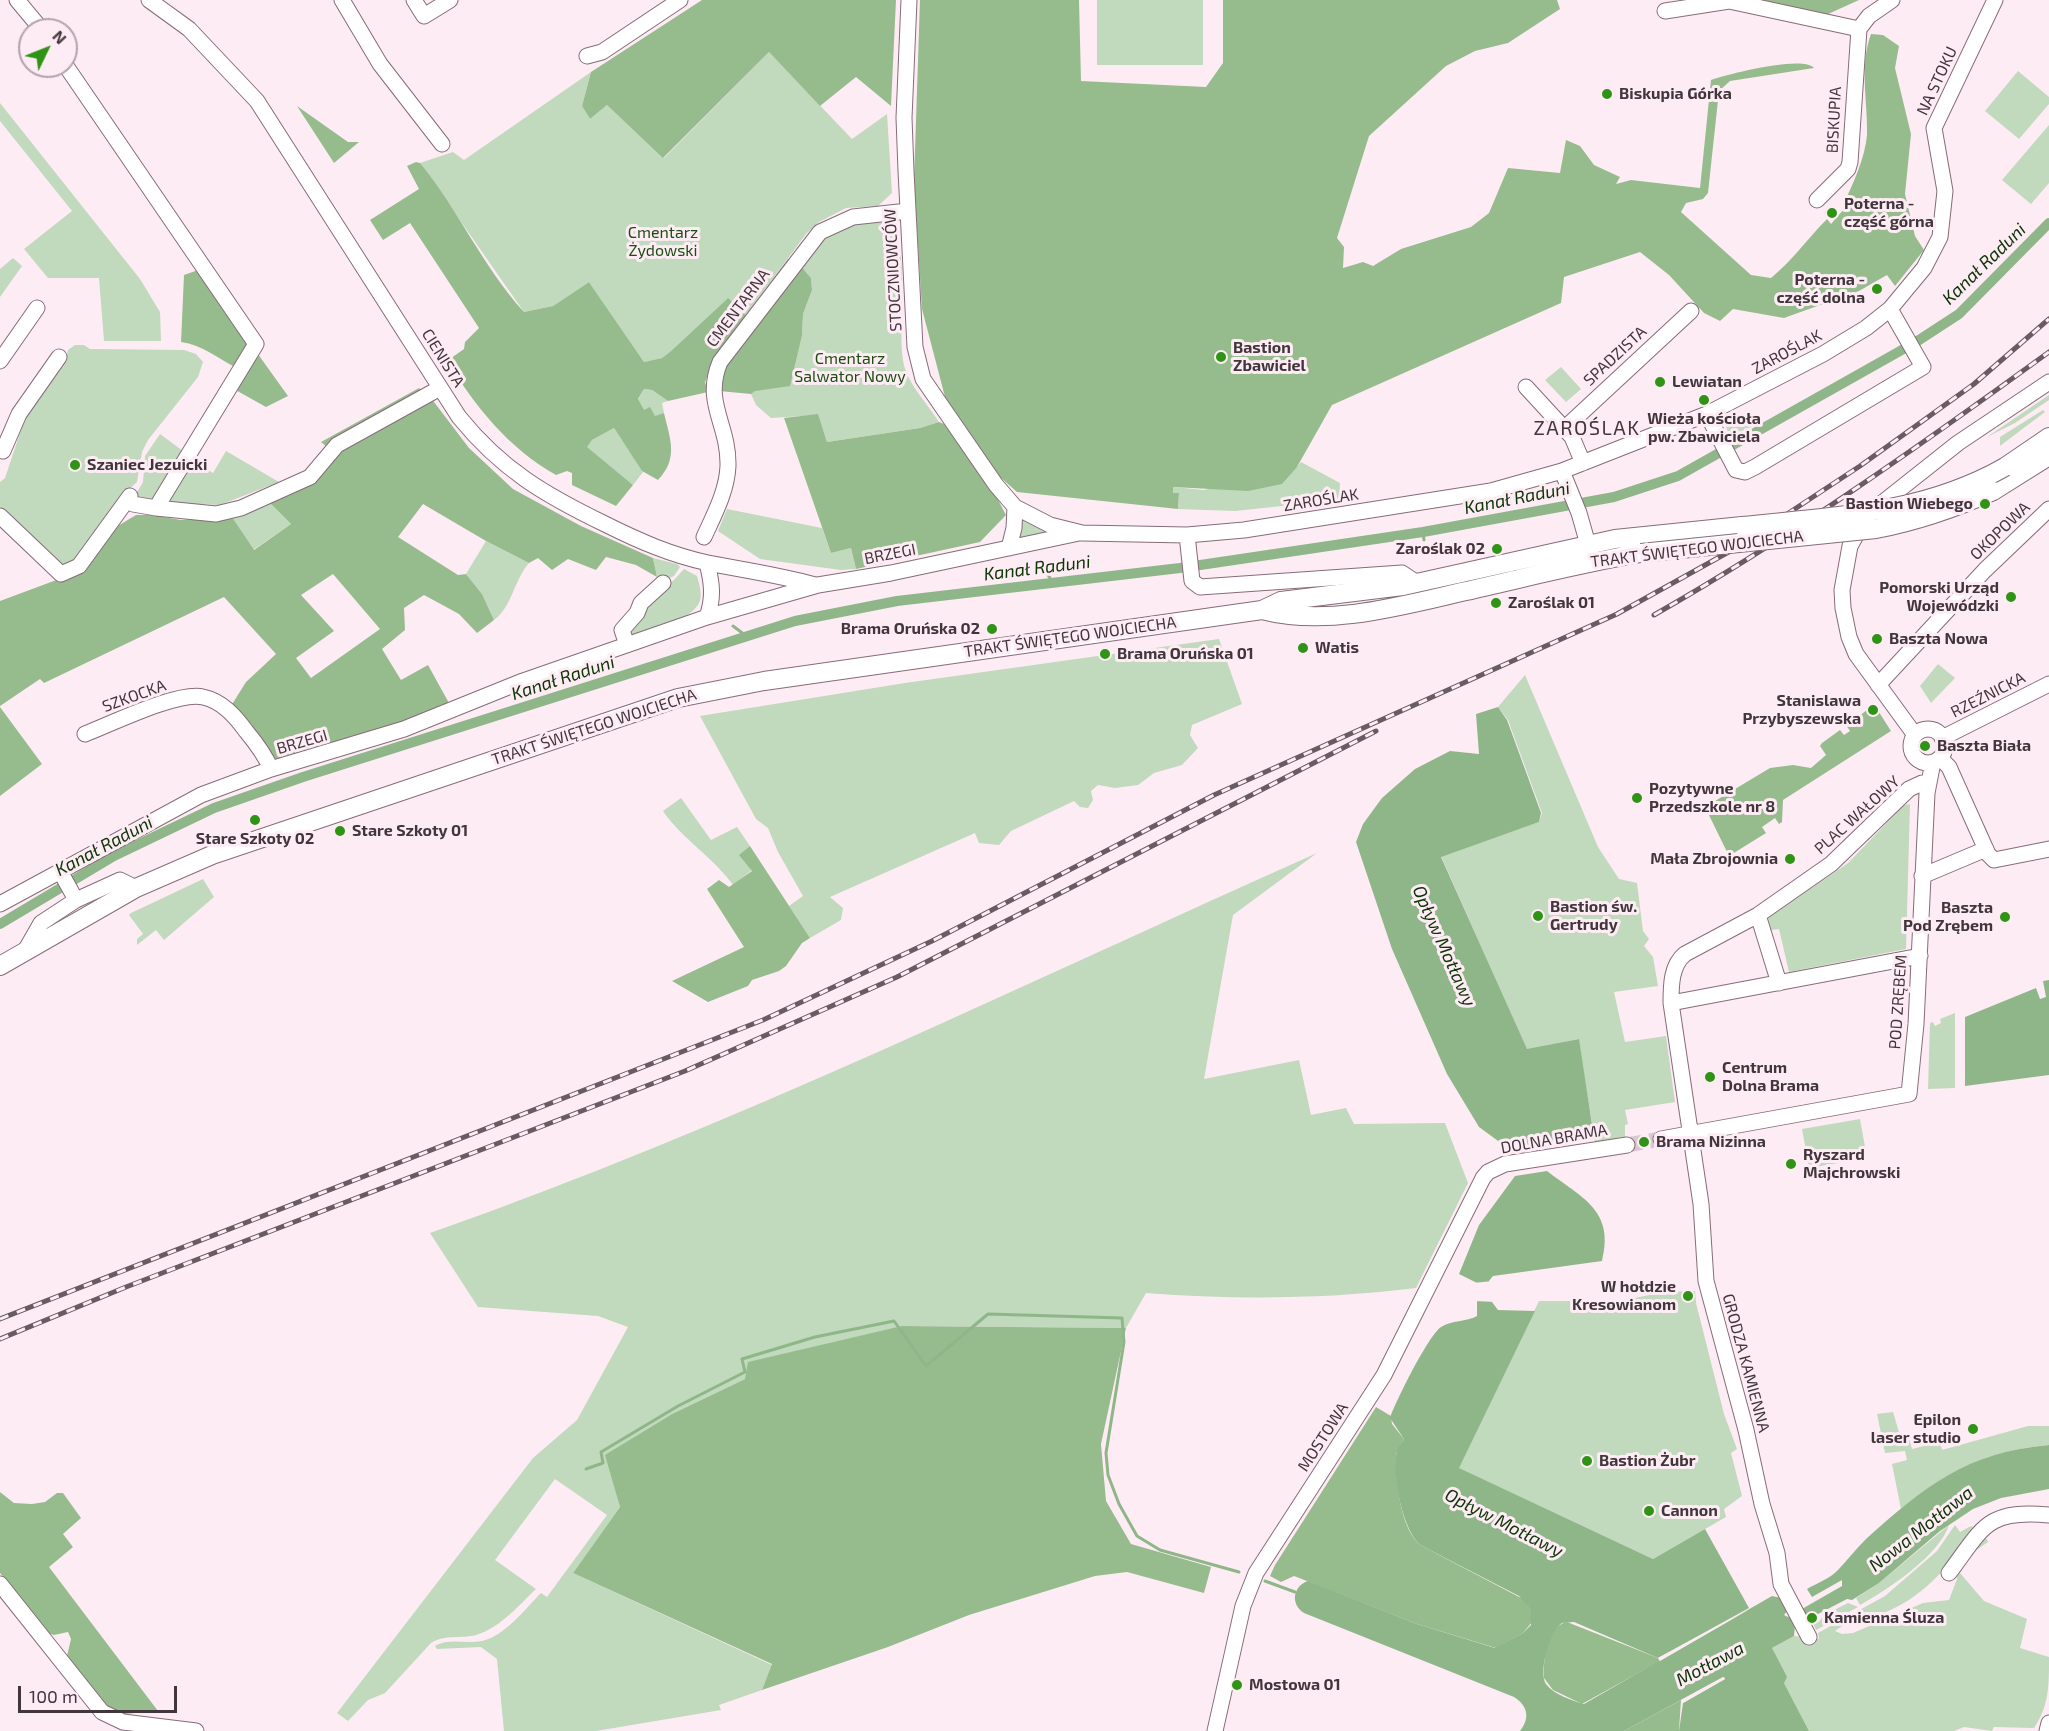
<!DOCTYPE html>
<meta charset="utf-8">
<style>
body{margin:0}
#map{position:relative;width:2049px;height:1731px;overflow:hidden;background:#feecf5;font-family:"Exo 2",sans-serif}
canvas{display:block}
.north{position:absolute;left:18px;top:18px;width:60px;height:60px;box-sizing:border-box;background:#feecf5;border:2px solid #b2a3ab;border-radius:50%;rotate:47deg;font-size:16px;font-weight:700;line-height:24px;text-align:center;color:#41363b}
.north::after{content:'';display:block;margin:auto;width:21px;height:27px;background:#2f9316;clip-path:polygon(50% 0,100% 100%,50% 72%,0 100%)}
.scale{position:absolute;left:18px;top:1686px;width:159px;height:27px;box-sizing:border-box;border:3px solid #41363b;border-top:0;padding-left:8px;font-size:18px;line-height:21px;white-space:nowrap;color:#41363b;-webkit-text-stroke:4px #feecf5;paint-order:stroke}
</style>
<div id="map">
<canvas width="2049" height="1731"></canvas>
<div class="north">N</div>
<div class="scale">100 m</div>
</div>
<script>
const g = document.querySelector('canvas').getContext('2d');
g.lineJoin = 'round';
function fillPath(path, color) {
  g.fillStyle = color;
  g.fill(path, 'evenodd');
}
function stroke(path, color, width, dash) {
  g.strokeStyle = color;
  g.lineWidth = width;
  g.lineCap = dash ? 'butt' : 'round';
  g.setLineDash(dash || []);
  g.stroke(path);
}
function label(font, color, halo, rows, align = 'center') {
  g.font = font + ' "Exo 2",sans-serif';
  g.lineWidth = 6;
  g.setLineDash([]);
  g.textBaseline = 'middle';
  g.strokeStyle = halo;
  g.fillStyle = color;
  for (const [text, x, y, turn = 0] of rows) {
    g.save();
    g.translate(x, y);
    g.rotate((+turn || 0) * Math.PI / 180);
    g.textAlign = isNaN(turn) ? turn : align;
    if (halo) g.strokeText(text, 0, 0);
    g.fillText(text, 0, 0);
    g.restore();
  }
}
const green = new Path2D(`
 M1097 0H1203V65H1097Z
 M769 52 852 139 887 114 892 193 878 206 846 208 819 222 806 234 746 315 727 299 671 351 662 358 644 362 589 282 553 306 524 312 420 163 453 152 464 160 591 72 582 106 590 119 607 105 664 158Z
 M2018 71 2049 97V104L2019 139 1985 111Z
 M0 103 140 279 160 312 161 341H104L99 278H48L24 249 72 211 0 121Z
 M2049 125V183L2031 204 2002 180Z
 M885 222C916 242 893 338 906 371 912 388 929 406 939 422L920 428 827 442 818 415 771 418 756 405 751 394 802 335 803 314 812 290 811 278 800 265 819 241 856 223Z
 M13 258 22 266 0 297V269Z
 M75 345H84L90 349 184 350 196 354 203 362 198 377 148 440 142 452 137 482 121 497 102 527 66 570C40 554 25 524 0 507V482L5 478 25 418 65 363 68 350Z
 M1561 367 1581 389 1566 402 1545 380Z
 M644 389 652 390 668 401 662 403 664 413 655 417 643 410 638 400Z
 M2049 395V400L2015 423 1987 437Z
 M2043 410 2045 412 2000 446V437Z
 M1724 420 1754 426 1729 436Z
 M614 428 643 472 633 485 586 447 592 440Z
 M160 434 187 454 155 503 133 499 143 482 145 456Z
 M226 451 279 482 220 505 168 503 190 459 213 473Z
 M1301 462 1340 483 1339 500 1235 511 1178 509 1179 494 1173 493V487L1204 490 1297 467Z
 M270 503 291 524 253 550 232 517Z
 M727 509 822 528 831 553 851 548 856 569 841 570 760 559 718 531Z
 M1020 517 1052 531 1018 540Z
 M486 541 529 563C514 580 512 607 494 620L482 594 466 574Z
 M653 558 677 564 680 567 674 576 665 580 657 577Z
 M684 569 697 576C699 584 703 595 699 603 691 620 650 631 633 636L627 632 667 583 673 581Z
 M1219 639 1242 704 1192 725 1190 735 1198 748 1182 765 1154 773 1138 785 1115 788 1098 785 1091 791 1093 800 1088 808 1080 807 1074 801 1011 831 999 845 979 843 975 833 830 897 843 908 841 920 810 938 789 906 803 896 778 852 768 828 756 819 700 716 905 683Z
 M1938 664 1955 678 1931 703 1920 686Z
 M1525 675 1598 847 1619 879 1637 883 1643 931 1649 939 1644 946 1653 957 1658 986 1614 992 1625 1042 1666 1036 1675 1102 1625 1110 1628 1124 1625 1125V1137L1595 1142 1578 1039 1527 1050 1441 856 1539 822 1542 813 1508 720 1498 707Z
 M681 798 711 840 737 827 750 846 740 855 752 870 733 885C713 857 682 839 663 811Z
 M1910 804 1906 949 1789 972 1779 929 1771 930 1768 918 1848 863 1904 805Z
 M1317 853 1233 915 1204 1079 1299 1060 1311 1115 1346 1108 1354 1124 1445 1123 1468 1183 1416 1288C1326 1299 1236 1300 1146 1293L1126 1328 902 1326 745 1379 672 1414 606 1455 620 1507 573 1573 772 1665 762 1690 719 1705 721 1710 596 1731H504L497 1659 481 1647 437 1649 435 1646C448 1638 466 1644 482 1641 505 1636 525 1609 541 1593L547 1597 607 1515 555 1479 495 1560 536 1589C518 1606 500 1628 476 1635 461 1639 445 1634 431 1643L385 1693 368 1700 348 1721 337 1713 533 1458 577 1420 628 1327 598 1316 478 1307 430 1233C733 1127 1023 984 1317 853Z
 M203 879 214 897 164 940 156 930 137 945V939L143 934 129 915 131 913Z
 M1955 1013V1088L1928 1089 1930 1023 1933 1022 1935 1026 1941 1023 1940 1019Z
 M1860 1119 1867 1158 1809 1168 1802 1129Z
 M1695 1291 1696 1303 1724 1414 1737 1449 1731 1453 1742 1496 1724 1509 1726 1517 1653 1559 1458 1468 1539 1301H1619L1665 1292Z
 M1893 1412 1901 1439 1909 1438 1912 1449 1940 1442 1942 1450 2028 1426H2049V1445C1989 1451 1946 1470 1901 1509L1892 1464 1907 1460 1905 1451 1885 1453 1877 1414Z
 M1949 1525C1939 1556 1887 1590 1860 1605L1856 1598 1879 1583Z
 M1955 1525 1960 1532 1971 1526 1975 1528C1950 1564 1928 1594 1886 1612 1869 1620 1850 1619 1835 1631L1842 1634 1853 1633 1923 1603 1949 1600 1957 1579 1956 1571 1977 1540 1987 1539 1988 1542 1972 1553 1960 1573 1984 1601 2027 1619 2020 1648 2049 1657C2049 1686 2049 1706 2034 1728L1994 1727 1992 1731 1964 1727 1954 1731H1809L1784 1683 1772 1648 1794 1636 1819 1639 1818 1633 1885 1596 1937 1551Z
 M1848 1603 1858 1607 1816 1630 1812 1621 1819 1622 1824 1615Z`);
const forest = new Path2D(`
 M702 0H896L891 106 856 77 820 106 769 52 663 158 607 105 590 119 582 106 591 72Z
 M920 0H1079L1081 81 1206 87 1223 63V0H1557L1560 9 1508 43 1475 51 1446 66 1369 136 1337 238 1344 247 1343 268 1363 262 1373 266 1401 249 1471 227 1489 213 1508 168 1560 173 1566 140 1580 146 1594 165 1620 177 1616 184 1631 180 1700 188 1711 80C1728 74 1803 55 1814 68L1730 81 1719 91 1708 193 1703 199 1686 203 1681 212 1751 275 1771 278C1793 260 1807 239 1827 219L1831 224 1844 209 1843 205C1853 184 1865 158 1867 135 1868 102 1859 67 1871 34L1883 35 1899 46 1895 68 1911 134 1905 194 1915 236 1924 250 1895 286 1887 275 1859 291 1784 318 1733 309 1720 321 1704 313 1669 275 1640 252 1564 277 1561 303 1332 405 1297 467 1282 484 1248 491 1173 487V493H1179L1178 509 1017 492 1000 477 945 397 922 309 914 181Z
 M1756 0H1859L1826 15Z
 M297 106 348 142H359L334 163Z
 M416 162 420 163C458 209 483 267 524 312L553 306 589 282 644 362 662 358 671 351 728 298 746 315 788 259 791 261 710 371 705 382 708 392 668 401 652 390 644 389 638 399 644 410 650 407 655 416 664 413C670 439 679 458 658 480L642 471 614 428 592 440 587 447 633 485 616 506 572 485V473L567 471 556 475C508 448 476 407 447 361L464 349 465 342 479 328 410 223 383 240 370 220 419 189 407 166Z
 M800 265 811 278 812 290 803 314 802 335 790 386 755 391 751 394 719 391V373Z
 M201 269 250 342 237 368C217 358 203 345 181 342L184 275Z
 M255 350 288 396 266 407 232 388Z
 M419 388 431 398 469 448 513 489 581 526 653 558 657 577 636 565 606 557 596 570 568 559 552 570 538 558 529 563 486 541 423 504 398 537 458 575 466 574 482 594 494 620 477 633 459 614 424 595 404 608 405 630 382 649 401 680 428 665 449 703 456 704 279 764 231 706 246 682 276 654 224 597 44 683 40 679 0 706V601L59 579 72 578 84 568 116 527 136 515H151L181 520 232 517 254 550 291 524 270 503 335 454 321 442ZM333 574 380 629 311 678 296 658 334 631 301 595Z
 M818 414 827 442 920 428 939 422 944 424 997 498 1006 515 980 542 856 569 851 548 831 553 784 418Z
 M0 707 42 764 0 796Z
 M1870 708 1877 709 1891 731 1783 800 1782 822 1779 824 1775 818 1762 827 1766 833 1729 856 1705 807 1770 768 1793 765 1811 768 1826 755 1820 746 1822 743 1840 730 1844 735 1850 731 1846 725Z
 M750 846 810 938 802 943 786 966 779 971 752 980 748 986 708 1002 672 981 744 947 707 889 719 880 729 887 752 871 739 855Z
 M902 1326 1126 1328 1101 1444 1106 1501 1131 1544 1211 1567 1204 1593 1127 1572 1095 1576 969 1615 888 1647 762 1690 772 1664 573 1573 620 1507 605 1455 672 1414 745 1379 748 1362Z
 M1376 1407 1391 1416 1392 1424 1404 1439C1401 1445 1397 1449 1396 1456 1395 1479 1401 1533 1422 1546L1523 1599 1530 1609 1532 1622 1523 1633 1496 1648 1417 1624 1294 1576 1281 1582 1270 1576 1275 1565Z
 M0 1492 14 1503 32 1504 45 1502 57 1493H63L81 1518 63 1534 73 1547 49 1567 158 1711 124 1714 111 1709 102 1701 67 1656 71 1639 68 1632 54 1635 48 1633 0 1573Z
 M1567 1622 1658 1658 1660 1661 1582 1704 1553 1690 1544 1678C1543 1660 1547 1626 1567 1622Z
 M1681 1700 1679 1731H1624Z`);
const water = new Path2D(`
 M1498 707 1507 720 1541 813 1539 822 1441 857 1527 1049 1579 1039 1594 1138 1509 1149 1479 1127 1447 1074 1392 949 1356 842 1363 824 1382 798 1415 769 1450 751 1479 754 1476 714Z
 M2049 980V1075L1965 1086V1017L2036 988 2040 999 2046 997 2043 981Z
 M1547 1171C1582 1198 1615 1210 1602 1261L1493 1276 1489 1281 1492 1302 1498 1310 1535 1311 1459 1468 1653 1559 1705 1529 1749 1608 1658 1658 1574 1622 1562 1623C1550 1630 1538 1672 1546 1684 1553 1694 1573 1701 1584 1704L1772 1596 1781 1598 1788 1610 1784 1615 1788 1617 1842 1586V1580L1812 1597 1807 1589C1817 1583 1831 1578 1838 1570 1848 1559 1856 1549 1866 1539 1925 1486 1967 1452 2049 1445V1489L2001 1498 1973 1509 1940 1531 1879 1583 1852 1600 1847 1599 1795 1626 1794 1636 1772 1648 1787 1677 1784 1683 1809 1731H1679L1683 1703 1725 1679 1723 1677 1624 1731H1520C1530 1718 1528 1706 1514 1697L1304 1613C1290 1604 1293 1586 1308 1581L1417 1624 1495 1648 1523 1633 1531 1625 1530 1609 1519 1596 1422 1546C1403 1534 1391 1473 1397 1451 1398 1446 1402 1443 1404 1439L1390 1418C1396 1401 1428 1336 1441 1327 1452 1320 1466 1322 1477 1316V1283L1459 1274 1479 1225 1515 1176Z`);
const pier = new Path2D(`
 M1493 1281 1496 1302 1474 1301 1473 1283Z
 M1750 1609 1660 1661 1658 1658Z
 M1724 1677 1725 1679 1683 1703 1681 1700Z`);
const stream = new Path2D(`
 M1423 532 1424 540
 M1042 566 1054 584
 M733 626 745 635
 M586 1469 603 1463 601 1452 678 1406 745 1372 742 1359 815 1337 894 1321 926 1366 988 1314 1122 1318 1124 1342 1106 1453 1108 1475 1119 1504 1137 1536 1160 1550 1239 1572
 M1265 1581 1295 1592`);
const canal = new Path2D(`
 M0 924 114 856 214 808 303 777 795 621 897 601 1180 568 1423 532 1614 497 1678 476 1916 342 1959 314 2049 223`);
const minorTunnel = new Path2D(`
 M1627 1145 1661 1139`);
const minor = new Path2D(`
 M17 0 42 30
 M149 0 189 29 257 101 459 417C502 470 545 495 605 524 639 541 671 555 708 563 744 570 780 575 815 585
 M342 0 380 64 442 144
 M414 0 424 16 450 0
 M909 0 904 118 906 171 915 347 923 379 996 485 1015 507 1050 525 1082 533 1187 535 1244 530 1491 491 1562 471 1707 414 1823 354 1866 328 1890 309 1924 268 1940 237 1945 191 1934 128 1995 0
 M1665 11 1729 1 1859 29
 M587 56 602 52 680 0
 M66 66 256 344 156 508
 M1817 200 1848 169 1850 162 1859 29 1869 16 1892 0
 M0 361 37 308
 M1526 387 1572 437 1583 463
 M1707 414 1736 470 1745 472 1755 467 1923 367 1890 309
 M1565 428 1691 311
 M3 451 19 414 59 357
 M1562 471 1579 513 1591 555
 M127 500 133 504 156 508 216 514 241 508 310 477 337 445 440 388
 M0 516 61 574 79 566 130 496
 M1187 535 1192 581 1200 587 1402 573 1417 583
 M704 537C714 515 727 491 728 466 729 424 703 403 720 362L820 232 853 217 908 211
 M1009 548 1014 528 1015 507
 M707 617C714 597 712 583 707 563
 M627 645 622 630 637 613 641 603 663 583
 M1878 685 1985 570 2049 509
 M1911 746a17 17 0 1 1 34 0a17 17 0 1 1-34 0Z
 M85 734C111 724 178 691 203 697 222 701 235 716 246 731 256 743 265 755 271 769
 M1915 735 1856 654 1849 637 1843 608 1842 590 1850 546 1865 519 1881 504 1958 443 2049 382
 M1942 738 2049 684
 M1940 758 1949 767 1988 854 1994 860 2049 849
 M60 871 76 900
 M1922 876 1986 849
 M0 904 201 795 271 769 404 729 523 681 707 617 818 585 891 573 1079 533
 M1758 915 1779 983
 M25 951 41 923 76 900 120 880 136 888
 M1671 1003 1920 956
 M1661 1139 1909 1094 1916 1024 1927 793 1933 762
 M1949 1573C1983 1528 1986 1509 2049 1515
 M0 1584 102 1712 123 1722 196 1731
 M1809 1637 1781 1584 1777 1553 1762 1504 1746 1430 1706 1281 1701 1204 1671 1003C1671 986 1671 965 1685 954L1758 915 1831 864 1909 789 1922 783
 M1215 1731 1243 1606 1256 1573 1384 1375 1483 1178 1488 1172 1505 1164 1627 1145
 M2047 1731 2049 1723`);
const major = new Path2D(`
 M2005 467 2049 437
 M1993 491 2049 456
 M1262 610C1327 627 1401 606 1466 591 1524 578 1582 563 1641 553
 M0 966 136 888 212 855 678 698 764 681 1262 610 1281 601 1403 586 1615 539 1742 526`);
const rail = new Path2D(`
 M1654 615C1791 537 1921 445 2049 352
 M0 1319 763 1020 932 941 1214 795 1617 614 1734 549 1860 466 1974 384 2049 319
 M0 1339 126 1287 685 1071 897 977 1376 731`);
const majorBridge = new Path2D(`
 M1742 526C1835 516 1922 514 2005 467
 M1641 553 1876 529C1917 521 1955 508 1993 491`);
const markers = [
 [1607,94,6,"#2f9316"],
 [1832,213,6,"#2f9316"],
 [1877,289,6,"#2f9316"],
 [1221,357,6,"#2f9316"],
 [1660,382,6,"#2f9316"],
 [1704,400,6,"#2f9316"],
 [75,465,6,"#2f9316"],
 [1985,504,6,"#2f9316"],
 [1497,549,6,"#2f9316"],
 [2011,597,6,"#2f9316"],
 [1496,603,6,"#2f9316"],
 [992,629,6,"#2f9316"],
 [1877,639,6,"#2f9316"],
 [1303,648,6,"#2f9316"],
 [1105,654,6,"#2f9316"],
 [1873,710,6,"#2f9316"],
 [1925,746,6,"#2f9316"],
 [1637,798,6,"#2f9316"],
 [255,820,6,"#2f9316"],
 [340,831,6,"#2f9316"],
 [1790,859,6,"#2f9316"],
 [1538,916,6,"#2f9316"],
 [2005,917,6,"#2f9316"],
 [1710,1077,6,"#2f9316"],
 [1644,1142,6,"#2f9316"],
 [1791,1164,6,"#2f9316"],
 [1688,1296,6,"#2f9316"],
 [1973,1429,6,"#2f9316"],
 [1587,1461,6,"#2f9316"],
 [1649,1511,6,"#2f9316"],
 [1812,1618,6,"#2f9316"],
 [1237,1685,6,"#2f9316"]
];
const streetNames = [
 ["NA STOKU",1937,81,-65],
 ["BISKUPIA",1834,120,-87],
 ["STOCZNIOWCÓW",893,270,-93],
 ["CMENTARNA",738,308,-53],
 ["ZAROŚLAK",1787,352,-28],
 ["SPADZISTA",1615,356,-43],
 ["CIENISTA",443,358,58],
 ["ZAROŚLAK",1321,500,-9],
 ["OKOPOWA",2000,531,-44],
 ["TRAKT ŚWIĘTEGO WOJCIECHA",1697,549,-7],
 ["BRZEGI",890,554,-11],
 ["TRAKT ŚWIĘTEGO WOJCIECHA",1070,637,-8],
 ["RZEŹNICKA",1988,695,-27],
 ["SZKOCKA",134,696,-20],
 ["TRAKT ŚWIĘTEGO WOJCIECHA",594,727,-18],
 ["BRZEGI",302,742,-16],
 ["PLAC WAŁOWY",1857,815,-42],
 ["POD ZRĘBEM",1898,1002,-86],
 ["DOLNA BRAMA",1554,1139,-10],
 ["GRODZA KAMIENNA",1746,1363,75],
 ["MOSTOWA",1323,1437,-57]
];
const poiNames = [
 ["Biskupia Górka",1619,94],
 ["Poterna -",1844,204],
 ["część górna",1844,222],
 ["Poterna -",1865,280,"right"],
 ["część dolna",1865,298,"right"],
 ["Bastion",1233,348],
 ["Zbawiciel",1233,366],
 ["Lewiatan",1672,382],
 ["Wieża kościoła",1704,419,"center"],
 ["pw. Zbawiciela",1704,437,"center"],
 ["Szaniec Jezuicki",87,465],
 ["Bastion Wiebego",1973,504,"right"],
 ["Zaroślak 02",1485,549,"right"],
 ["Pomorski Urząd",1999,588,"right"],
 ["Wojewódzki",1999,606,"right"],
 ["Zaroślak 01",1508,603],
 ["Brama Oruńska 02",980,629,"right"],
 ["Baszta Nowa",1889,639],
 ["Watis",1315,648],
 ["Brama Oruńska 01",1117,654],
 ["Stanislawa",1861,701,"right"],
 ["Przybyszewska",1861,719,"right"],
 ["Baszta Biała",1937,746],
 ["Pozytywne",1649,789],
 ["Przedszkole nr 8",1649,807],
 ["Stare Szkoty 01",352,831],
 ["Stare Szkoty 02",255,839,"center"],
 ["Mała Zbrojownia",1778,859,"right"],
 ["Bastion św.",1550,907],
 ["Gertrudy",1550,925],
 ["Baszta",1993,908,"right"],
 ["Pod Zrębem",1993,926,"right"],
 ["Centrum",1722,1068],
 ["Dolna Brama",1722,1086],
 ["Brama Nizinna",1656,1142],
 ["Ryszard",1803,1155],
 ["Majchrowski",1803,1173],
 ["W hołdzie",1676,1287,"right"],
 ["Kresowianom",1676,1305,"right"],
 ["Epilon",1961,1420,"right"],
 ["laser studio",1961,1438,"right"],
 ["Bastion Żubr",1599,1461],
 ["Cannon",1661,1511],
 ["Kamienna Śluza",1824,1618],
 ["Mostowa 01",1249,1685]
];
const parkNames = [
 ["Cmentarz",663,233],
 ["Żydowski",663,251],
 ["Cmentarz",850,359],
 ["Salwator Nowy",850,377]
];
const waterNames = [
 ["Kanał Raduni",1984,264,-44],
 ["Kanał Raduni",1517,498,-11],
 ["Kanał Raduni",1037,568,-7],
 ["Kanał Raduni",563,678,-18],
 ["Kanał Raduni",104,846,-28],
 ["Opływ Motławy",1444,946,66],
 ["Opływ Motławy",1504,1523,27],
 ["Nowa Motława",1921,1529,-38],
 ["Motława",1710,1664,-28]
];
const quarterNames = [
 ["ZAROŚLAK",1587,428]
];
fillPath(green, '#c1d9bc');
fillPath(forest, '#96bc8e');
fillPath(water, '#8fb688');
fillPath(pier, '#feecf5');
stroke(stream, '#8fb688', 3);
stroke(canal, '#8fb688', 10);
stroke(minorTunnel, '#d8c8d0', 15, [15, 8]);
stroke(minor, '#866c79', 17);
stroke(major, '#866c79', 20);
stroke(minor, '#fff', 15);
stroke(major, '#fff', 18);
stroke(rail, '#685c62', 5);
stroke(rail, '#feecf5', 3, [9]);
stroke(majorBridge, '#866c79', 20, []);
stroke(majorBridge, '#fff', 18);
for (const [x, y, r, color] of markers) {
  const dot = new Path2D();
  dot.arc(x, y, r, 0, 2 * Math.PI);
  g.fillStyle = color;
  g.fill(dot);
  stroke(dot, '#feecf5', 2);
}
label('16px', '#41363b', '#feecf5', streetNames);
label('bold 16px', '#41363b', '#feecf5', poiNames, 'left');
label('16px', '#1a4d0f', '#feecf5', parkNames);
label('italic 18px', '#0c3405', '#feecf5', waterNames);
g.letterSpacing = '1.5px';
label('20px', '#41363b', '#feecf5', quarterNames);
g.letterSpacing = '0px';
</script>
